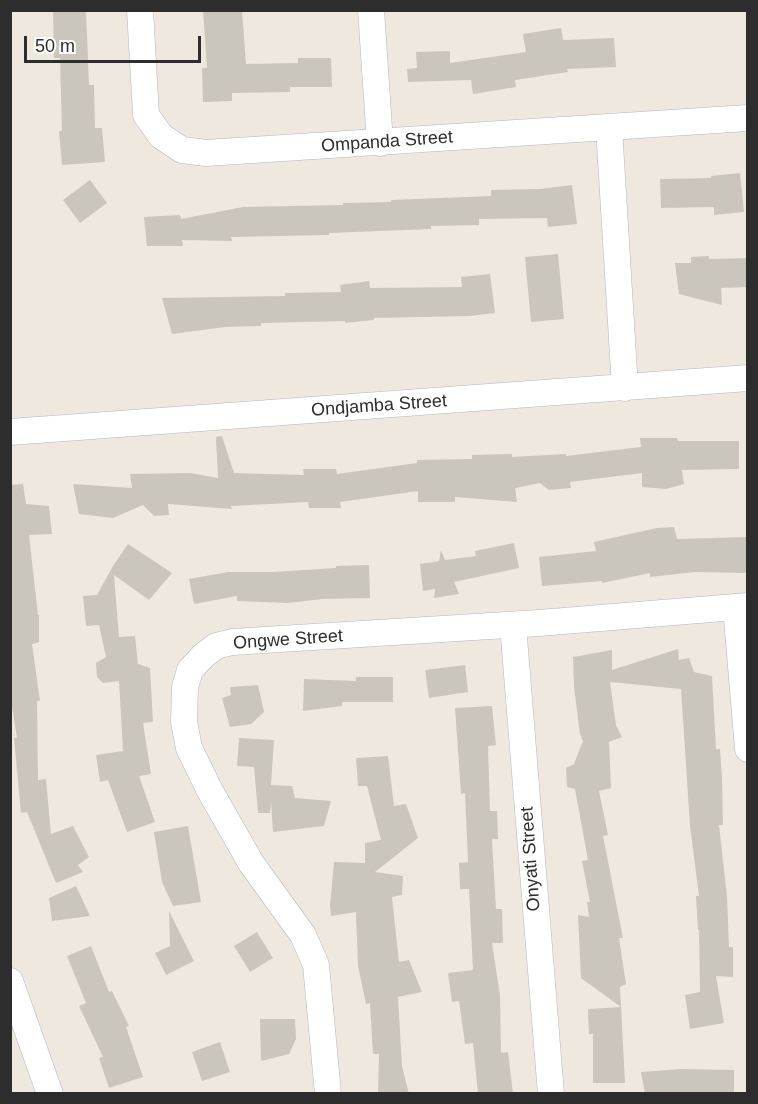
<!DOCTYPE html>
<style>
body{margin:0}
#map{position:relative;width:758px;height:1104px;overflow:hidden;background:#efe8df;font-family:Arial,sans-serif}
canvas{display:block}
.frame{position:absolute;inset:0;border:12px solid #2d2d2d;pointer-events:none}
.scale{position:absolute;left:24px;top:36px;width:177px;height:27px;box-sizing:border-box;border:3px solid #2d2d2d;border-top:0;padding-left:8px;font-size:18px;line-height:21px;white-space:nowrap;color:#2d2d2d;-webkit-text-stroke:4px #fff;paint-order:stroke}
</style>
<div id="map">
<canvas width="758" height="1104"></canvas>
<div class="frame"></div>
<div class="scale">50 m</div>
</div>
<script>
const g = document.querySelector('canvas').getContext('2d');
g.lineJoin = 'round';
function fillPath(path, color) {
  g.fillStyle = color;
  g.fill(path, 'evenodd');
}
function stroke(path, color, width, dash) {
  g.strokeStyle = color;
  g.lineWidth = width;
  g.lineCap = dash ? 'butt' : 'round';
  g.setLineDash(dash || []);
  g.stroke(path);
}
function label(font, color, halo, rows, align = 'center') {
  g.font = font + ' Arial,sans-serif';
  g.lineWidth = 4.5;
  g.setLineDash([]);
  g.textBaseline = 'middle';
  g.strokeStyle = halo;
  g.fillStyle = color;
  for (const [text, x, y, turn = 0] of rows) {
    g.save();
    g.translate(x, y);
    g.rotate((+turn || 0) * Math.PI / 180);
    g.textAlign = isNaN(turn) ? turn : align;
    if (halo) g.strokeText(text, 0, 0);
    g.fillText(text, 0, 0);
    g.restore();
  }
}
const building = new Path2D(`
 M53 10H86L89 85H94L95 128H102L105 162 62 165 59 131H62L60 58H54Z
 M203 10H242L246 64 298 63V58H331L332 87H290V92L232 93V101L203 102 202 68H207Z
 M561 28 563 40 614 38 616 67 567 69 568 72 515 80 516 87 473 94 471 80 408 82 407 69 417 68 416 52 450 51V63L526 52 523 34Z
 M740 173 744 212 714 215V207L661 208 660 179 711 178V176Z
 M90 180 107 203 80 223 63 200Z
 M572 185 577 224 548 227 547 218 479 219V225L431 226V229L329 233V235L231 237 232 241 182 240 183 246H147L144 217 180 215 181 219 243 207 343 205V203L391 202V200L491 196V190L540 189Z
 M558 254 564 319 531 322 525 257Z
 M709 256V259L747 258V287L721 288 722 305 679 294 675 263H691V257Z
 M490 274 495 313 469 316 374 318V320L345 323V321L261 323V326L225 327 172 334 162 298 285 296V293L341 292 340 285 369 281 370 288 462 287 461 277Z
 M222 436 234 473 304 475 303 469H336L337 474 417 463V460L472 459V455L512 454V457L566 454V456L641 447 640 438H677L678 441H739V469L682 470 684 484 666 489 642 487V473L570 482 571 488 549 490 540 483 515 488 517 502 455 497V502H418V491L340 502 341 508H309L308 502 231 506 232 509 168 504 169 515 154 516 143 505 113 518 79 514 73 484 132 488 130 474 190 473 218 478 216 437Z
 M23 484 26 504 49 506 52 534 29 535 38 615H39V642L32 644 40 701H37L38 780 46 779 51 834 73 826 89 857 78 865 83 872 56 883 27 812 21 813 14 738H17L10 694V485Z
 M674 527 677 539 747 537V573L695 572 650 577V573L602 583V581L542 586 539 557 596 551 594 542 657 528Z
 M514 543 519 568 454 582 459 594 434 598 435 589 423 591 420 564 439 561 441 550 445 560 476 556 475 551Z
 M128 544 172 573 149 600 114 575 119 637 135 636 138 664 150 668 153 722 143 723 151 774 139 776 155 822 127 832 108 780 100 782 96 755 123 751 119 681 103 683 97 677 96 663 106 657 99 625 86 626 83 596 97 595 113 566Z
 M369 565 370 598 322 599 288 603 237 601V596L194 604 189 579 228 572H273L336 568V566Z
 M678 649 679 660 689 658 694 672 712 676 716 749H720L722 778 723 825H719L727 896 729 947H733V977L716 976 724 1023 690 1029 685 995 700 992 699 930H698L696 896H699L690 826 681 689 610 682 616 725 622 737 609 742 611 788 599 791 608 835 603 836 623 938H619L626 984 620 987 625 1083H593V1034H589L588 1009 621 1007 581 978 578 915 589 917 587 902H590L582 861 588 860 575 789 567 787 566 768 574 764 583 741 580 734 574 687 573 657 612 650V670Z
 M465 665 468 692 429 698 425 670Z
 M356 677H393V702H342V706L303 711 304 679 356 681Z
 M258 685 264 712 251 724 230 727 222 698 231 695 230 687Z
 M492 706 496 745 488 746 490 811H497L498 839H492L496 909H502L503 943H492L500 995 501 1053 508 1052 513 1094H478L473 1043 465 1044 459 1001 452 1002 448 973 473 970 469 889H460L459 863 468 862 465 793 461 794 455 708Z
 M239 738 274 740 271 785 292 786 295 798 331 801 324 826 273 832 271 801 270 813H258L254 767 237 766Z
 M388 756 394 806 406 804 418 838 375 872 403 876 402 895 392 897 399 962 409 960 422 992 398 997 402 1066 409 1094H378L379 1054H373L370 1003 366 1004 358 966 356 912 331 916 330 906 334 862 365 863V843L381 840 367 786H358L356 758Z
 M188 826 201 902 173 906 162 882 154 832Z
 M76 886 90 916 52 921 49 898Z
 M169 911 194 961 166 975 155 953 170 946Z
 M257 932 273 958 250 972 234 946Z
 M91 946 109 992 112 991 129 1026 126 1027 143 1077 109 1088 99 1058 103 1057 79 1006 86 1003 67 956Z
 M260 1019H295L296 1039 289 1054 261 1061Z
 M220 1042 230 1072 202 1081 192 1052Z
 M681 1069 734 1070V1094H645L641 1072Z`);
const minor = new Path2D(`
 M140 10 146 115 161 136 182 150 206 153 748 118
 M371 10 380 143
 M609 128 625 388
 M10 432 748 378
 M736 607 748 749
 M513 625 551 1094
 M10 981 50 1094
 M328 1094 316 965 303 935 251 863 210 791 189 748 184 722 185 687 190 670 203 656 216 646 232 642 539 623 748 606`);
const streetNames = [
 ["Ompanda Street",387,142,-4],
 ["Ondjamba Street",379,406,-4],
 ["Ongwe Street",288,640,-4],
 ["Onyati Street",531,859,-94]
];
fillPath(building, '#cbc6bd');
stroke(minor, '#b3b5c1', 27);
stroke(minor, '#fff', 26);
label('18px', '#2d2d2d', '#fff', streetNames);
</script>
